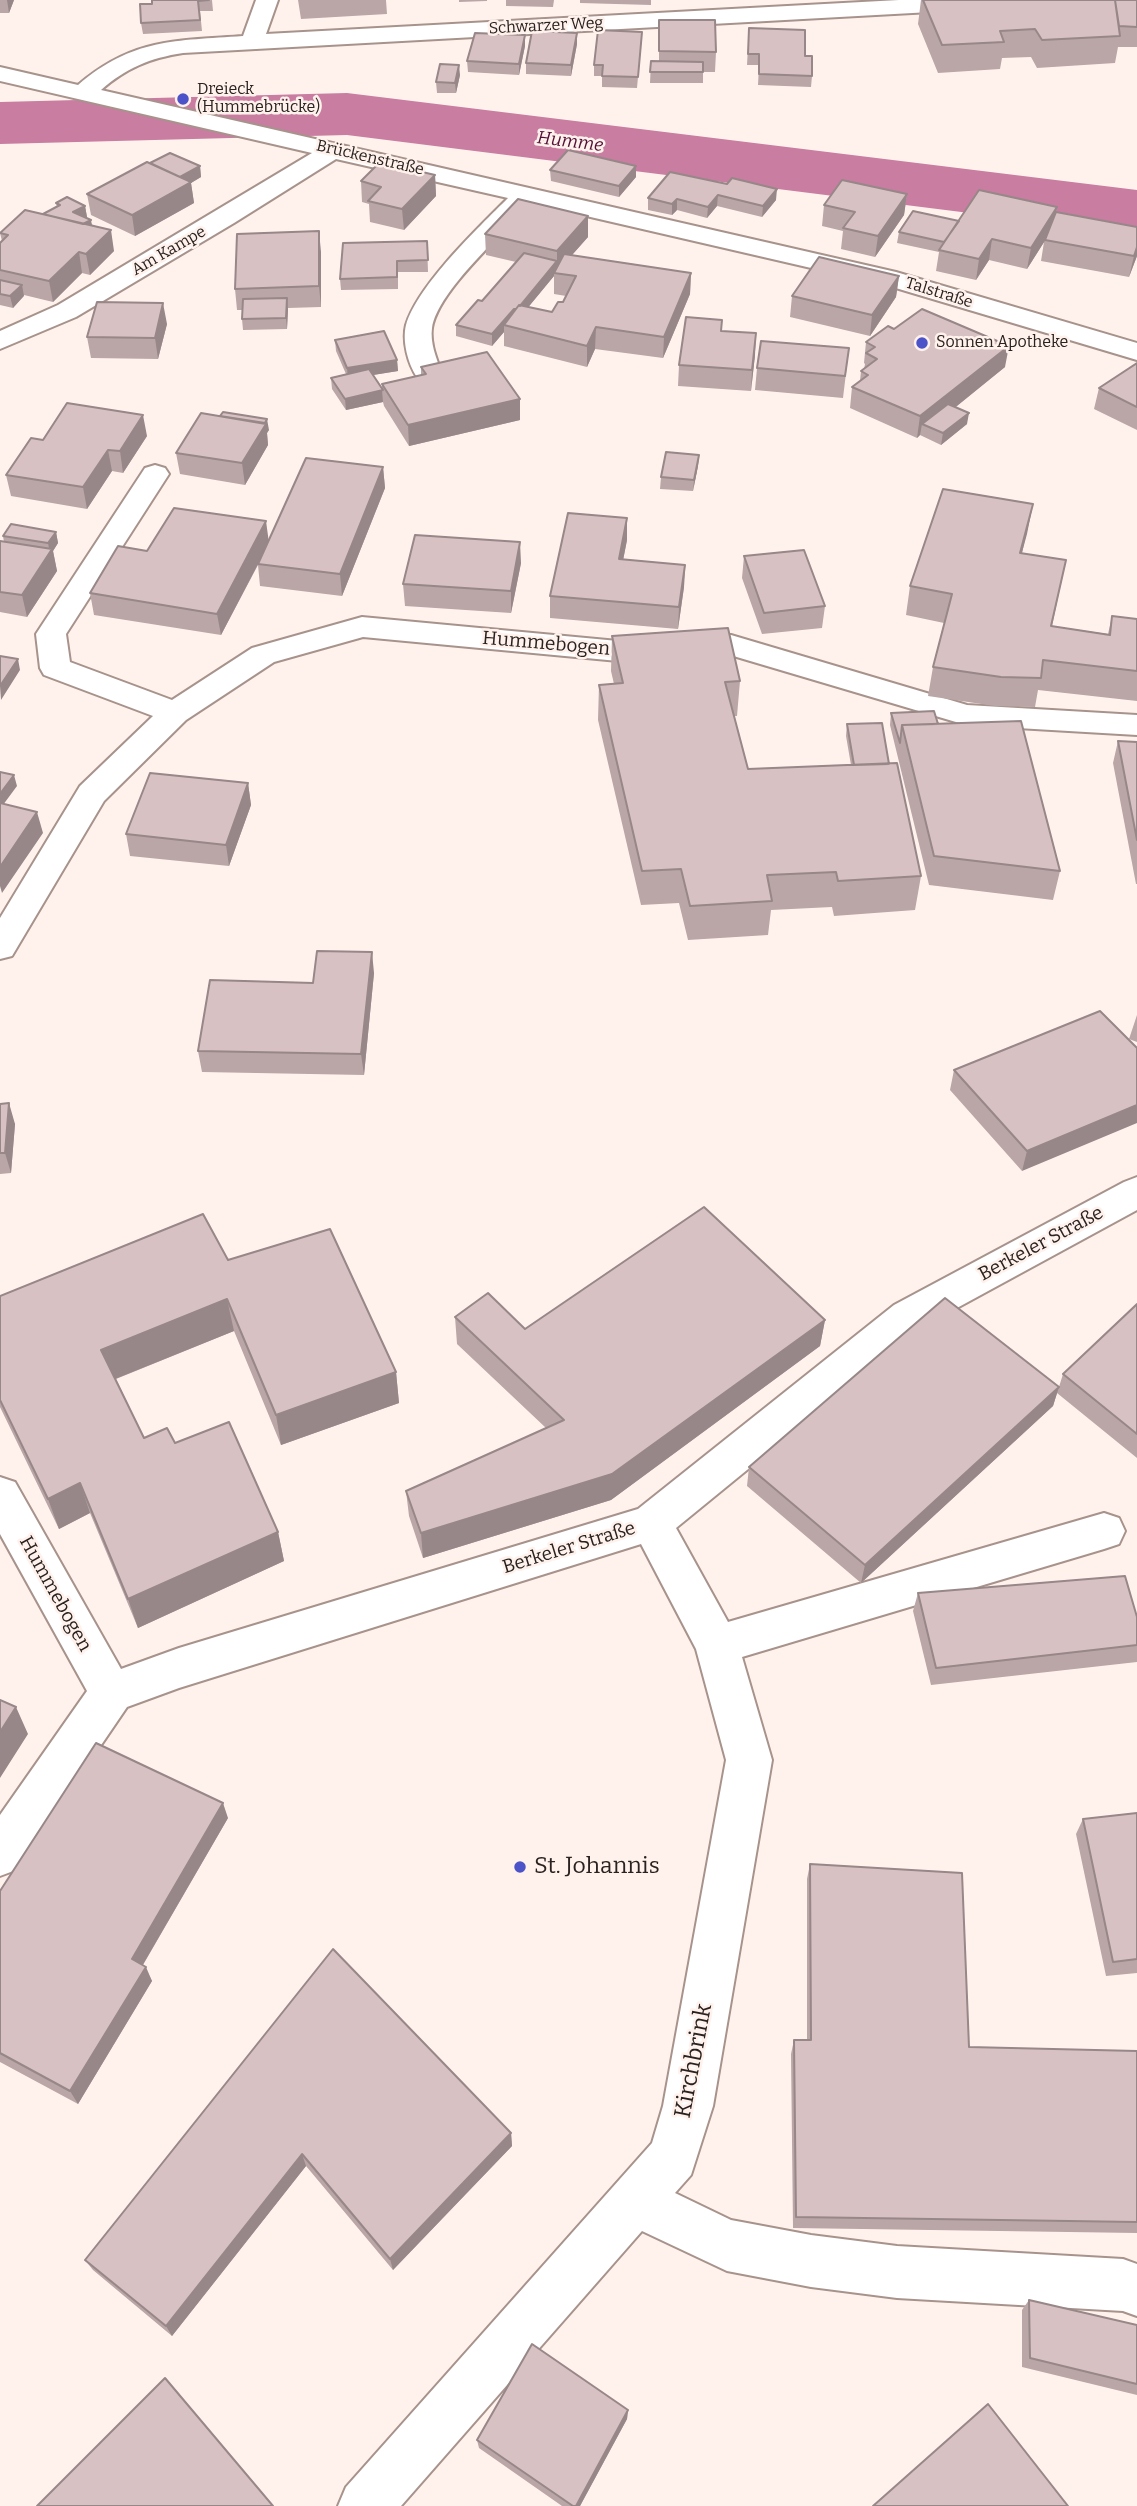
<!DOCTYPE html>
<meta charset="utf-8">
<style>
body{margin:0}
canvas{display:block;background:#fff2ed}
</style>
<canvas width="1137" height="2506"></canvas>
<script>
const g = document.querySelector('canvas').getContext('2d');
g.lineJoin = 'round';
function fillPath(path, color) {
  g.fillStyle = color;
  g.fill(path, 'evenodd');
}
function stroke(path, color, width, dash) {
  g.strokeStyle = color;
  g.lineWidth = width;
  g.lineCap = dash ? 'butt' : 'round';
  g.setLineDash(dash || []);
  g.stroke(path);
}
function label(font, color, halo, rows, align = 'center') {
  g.font = font + ' Bitter,serif';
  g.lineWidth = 5;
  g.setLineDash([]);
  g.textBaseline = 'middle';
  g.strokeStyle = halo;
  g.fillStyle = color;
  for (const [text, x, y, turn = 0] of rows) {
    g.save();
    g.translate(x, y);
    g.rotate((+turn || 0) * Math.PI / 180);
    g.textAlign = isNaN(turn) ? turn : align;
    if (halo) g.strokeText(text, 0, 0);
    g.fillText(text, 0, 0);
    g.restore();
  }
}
const river = new Path2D(`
 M347 93 1137 190V234L347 135 0 144V102Z`);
const minor = new Path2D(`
 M256 0H278L266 34 899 0H1033L1030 5 1022 7 183 53C150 58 126 68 101 90L896 272 1137 343V360L889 286 530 203C505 233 438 290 432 328 430 343 436 357 441 371L437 377 427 379 417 377C408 364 402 341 406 325 418 285 478 228 508 198L336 159 234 223 76 317 0 349V331L58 305 312 153 0 81V67L78 85C133 38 175 41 243 36Z
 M155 465 165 468 169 474 66 634 70 662 172 700 252 648 362 617 618 641 731 635 967 705 1137 715V735L966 725 730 655 618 661 363 637 274 662 186 720 104 801 12 956 0 959V918L80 786 153 716 44 675 40 668 36 634 145 468Z
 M1137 1177V1210L922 1327 676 1528 728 1622 1104 1513 1119 1518 1125 1531 1119 1544 1104 1549 742 1657 772 1760 713 2106 691 2175 675 2193 731 2220 811 2235 897 2246 1123 2259 1137 2264V2316L1123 2311 897 2298 811 2287 727 2271 642 2231 401 2506H338L346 2487 652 2143 663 2106 726 1760 696 1649 641 1544 179 1688 127 1707 16 1870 0 1876V1815L87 1691 0 1534V1477L15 1482 121 1669 179 1648 638 1509 894 1305 1124 1182Z`);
const wall = new Path2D(`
 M0 0H14L9 13H0Z
 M212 0 213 11H200L202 31 143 34 141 23 152 4Z
 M298 0H386L387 14 301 19Z
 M459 0H487V1L459 2Z
 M506 0H554L553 7 506 6Z
 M580 0H651V5L580 3Z
 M921 0H1137V47H1118L1115 63 1037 68 1031 57 1002 58 1000 69 938 73 918 24Z
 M659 20 716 52 715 72H703V83H650L651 61H659Z
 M749 28 805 56 812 76 811 87 758 85 759 65H747Z
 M642 32 637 88 602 87V76H594V65Z
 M577 33V44L571 76 526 74V63Z
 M525 46 519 75 468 72 467 61Z
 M460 75 456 93H437L436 82Z
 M150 163 200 166 201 177 191 183 194 203 135 236 91 215 87 194Z
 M636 166V177L619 197 551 181 550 170Z
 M670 172 776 200 762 217 717 206 707 218 677 210 672 215 648 210V198Z
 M435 175 436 196 404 230 370 222 369 204 362 202 361 181Z
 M907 194 904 215 875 257 841 249 843 231 822 226 824 205Z
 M56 203 85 206 87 217H86L114 251 90 275 82 273 53 302 24 295 13 308 0 305V243L2 241 0 233 43 215 57 207Z
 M1057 207 1056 213 1137 256 1129 277 1041 261 1044 242 1027 269 989 260 976 280 936 271 939 252 897 243 899 232 959 221Z
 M485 234 588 237 572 255 691 273 690 294 663 358 595 349 587 367 504 346V332L492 346 456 336V325L482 301 516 262 486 255ZM554 276V294L566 296 563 302 552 312 528 307Z
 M427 241 428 272H398V289L341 290 340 279Z
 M321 252V307L288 308 287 329 243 330 242 319V310H237L235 289Z
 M899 276 896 297 870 336 790 317 792 296Z
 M167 324 158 359 91 358 87 337Z
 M894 329 1005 367 955 407 967 424 941 445 920 435 917 438 850 408 852 387 860 381 861 371 864 369 865 364 864 363 866 342Z
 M722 331 755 355 751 391 678 386 679 365Z
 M335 340 397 360 398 371 373 375 382 389V384L421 375V367L520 399V420L409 446 384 406 383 402 346 410 332 389 331 378 346 374 336 351Z
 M849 348 843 398 755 390 757 368Z
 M1137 363V430L1094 409 1099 388Z
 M269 430 267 433 268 445 245 485 180 474 176 453Z
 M147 436 123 473 112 471 87 509 11 496 6 475 43 440Z
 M699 455 698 466 693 491 660 489 661 477Z
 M383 467 385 488 342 596 260 586 258 565 221 635 94 615 90 593 147 551 269 540Z
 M1033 504 1022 553 1066 560 1052 626 1108 634 1112 616 1137 619V701L1038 690 1035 707 995 706 928 696 933 667 944 623 906 615 910 586Z
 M56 532 58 543 53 551 57 571 27 617 0 612V541L4 542 3 536Z
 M627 540 623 560 685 565 684 587 678 629 550 618V596Z
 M744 556 825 606 822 628 762 634 742 578Z
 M521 563 511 613 405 606 403 584Z
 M612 636 740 681 737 716H734L748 769 851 765 846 736 847 724 889 764 921 876 915 910 834 916 832 907 771 910 768 935 688 940 679 903 641 905 598 720 599 685 614 684 611 671Z
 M891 713 938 724 1060 871 1053 900 929 885 890 725Z
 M1118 741 1137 742V884H1136L1113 763Z
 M248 783 251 805 229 866 130 856 126 834Z
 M374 973 364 1075 202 1072 198 1051 313 983Z
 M1100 1011 1022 1171 950 1090 954 1070Z
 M1137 1015V1042L1129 1039Z
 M0 1104 15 1124 11 1173 0 1174Z
 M228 1260 396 1372 399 1403 281 1445 234 1331 116 1379 144 1438 175 1443 278 1532 284 1561 138 1628 90 1513 59 1529 0 1407V1296Z
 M1137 1304V1458L1057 1393 1053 1406 861 1583 747 1486 749 1467 1059 1387 1063 1374Z
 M455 1317 525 1329 825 1320 820 1346 611 1500 423 1558 409 1516 406 1491 546 1428 457 1344Z
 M918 1593 1137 1617V1662L931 1685 913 1611Z
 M1137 1813V1973L1106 1976 1076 1834 1083 1819Z
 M228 1818 143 1965 152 1981 78 2104 0 2062V1891Z
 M810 1864 969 2047 1137 2051V2233L793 2228 791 2054 794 2040H807V1879Z
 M333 1949 511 2133 512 2146 393 2270 306 2166 172 2336 93 2270 85 2260Z
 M1029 2300 1137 2325V2395L1022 2367V2310Z
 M628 2410 627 2419 580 2506H562L479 2448 477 2440Z`);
const shadedWall = new Path2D(`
 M7 0H14L9 13Z
 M577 33V44L571 76V65Z
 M525 35V46L519 75V64Z
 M459 65 460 75 456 93 455 83Z
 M200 166 201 177 191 183 194 203 135 236 132 215 172 182Z
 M636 166V177L619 197V186Z
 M435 175 436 196 404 230 402 209Z
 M777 189 776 200 762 217 763 206Z
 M907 194 904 215 875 257 878 236Z
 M718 195 717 206 707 218 708 207Z
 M677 199V210L672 215V204Z
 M85 206 87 217 75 223 73 212Z
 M1057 207 1053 228 1027 269 1031 248Z
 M588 216V237L557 272V251Z
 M91 220 93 231 75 229Z
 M111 230 114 251 90 275 86 254Z
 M319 231 321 252V307L319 286Z
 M992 239 989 260 976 280 979 259Z
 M1137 247V256L1129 277 1134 256Z
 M79 252 82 273 53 302 49 281Z
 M557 261V272L554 273V276L517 321V309Z
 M691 273 690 294 663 358 664 337Z
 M899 276 896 297 870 336 872 315Z
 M22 285 24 296 13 308 10 296Z
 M287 298 288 310 287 329 286 318Z
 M163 303 167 324 158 359 155 338Z
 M514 309 515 320 504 325V332L492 346V334Z
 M596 327 595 349 587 367V346Z
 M756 333 755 355 751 391 752 370Z
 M1009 346 1005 367 930 428 922 424 920 435 917 438 920 416Z
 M397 360 398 371 348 379 347 368Z
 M382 390 383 402 346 410 345 399Z
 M520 399V420L409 446 408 425Z
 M969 413 967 424 941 445 943 433Z
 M143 415 147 436 123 473 120 451Z
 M267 419 269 430 267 433 268 445 245 485 242 463Z
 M108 450 112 471 87 509 83 487Z
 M699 455 698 466 693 491 694 480Z
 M383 467 385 488 342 596 340 574Z
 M1033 504 1027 534 1014 582 1020 553Z
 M627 518V540L619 581V559Z
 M266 521 269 543 221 635 217 614Z
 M56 532 58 543 53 551 57 571 27 617 22 595 50 553 48 543Z
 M520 542 521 563 511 613V591Z
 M685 565 684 587 678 629 679 607Z
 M18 659 20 670 1 700 0 686Z
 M14 775 17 786 0 809V794Z
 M248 783 251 805 229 866 226 845Z
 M37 812 43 833 2 893 0 886V867Z
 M372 952 374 973 364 1075 361 1054Z
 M9 1103 15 1124 11 1173 5 1153Z
 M1137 1105V1123L1022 1171 1027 1151Z
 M227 1299 234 1331 110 1381 101 1350Z
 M825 1320 820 1346 611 1500 423 1558 421 1533Z
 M396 1372 399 1403 281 1445 276 1415Z
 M1059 1387 1053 1406 861 1583 865 1565Z
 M80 1483 90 1513 59 1529 48 1499Z
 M278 1532 284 1561 138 1628 128 1599Z
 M16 1707 28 1734 0 1778V1732Z
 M223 1803 228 1818 138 1973 132 1959Z
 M146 1967 152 1981 78 2104 70 2091Z
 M511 2133 512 2146 393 2270 390 2259Z
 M302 2154 306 2166 172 2336 166 2326Z
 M628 2410 627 2419 580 2506H576Z`);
const building = new Path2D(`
 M152 0H209L198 1 200 20 141 23 140 4H152Z
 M923 0H1115L1120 36 1042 40 1035 29 1000 31 1004 42 942 45Z
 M1115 0H1137V27L1119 26Z
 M659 20H715L716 52 659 51Z
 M749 28 805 30V56H812V76L759 74V54H748Z
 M598 30 642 32 638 77 602 76 603 65H594Z
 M532 31 577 33 571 65 526 63Z
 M475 33 525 35 519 64 467 61Z
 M651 61 703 62V72H650Z
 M440 64 459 65 455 83 436 82Z
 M568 150 636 166 619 186 550 170Z
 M170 153 200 166 180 177 150 163Z
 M147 162 191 182 132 215 87 194Z
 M380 162 435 175 402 209 368 201 381 187 361 181Z
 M670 172 727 184 732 178 777 189 763 206 718 195 708 207 677 199 672 204 648 198Z
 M842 180 907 194 878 236 843 228 855 212 824 205Z
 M979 190 1057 207 1031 248 992 239 979 259 939 250Z
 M67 197 85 206 73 212 91 220 83 224 43 214 60 205 56 203Z
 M518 199 588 216 557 251 485 234Z
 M25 210 111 230 86 254 79 252 49 281 0 270V243L8 235 0 233Z
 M913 211 959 221 944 242 899 232Z
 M1056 212 1137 227V247L1134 256 1045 240Z
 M319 231V286L235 289 237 234Z
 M427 241 428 260 397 261V277L340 279 343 243Z
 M524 253 557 261 520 306 519 305 516 309H514L492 334 456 325 478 300 482 301Z
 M564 254 691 273 664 337 596 327 587 346 504 325 519 305 552 312 558 302H563L576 276 554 273Z
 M819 257 899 276 872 315 792 296Z
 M0 280 22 285 10 296 0 294Z
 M287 298 286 318 242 319 243 299Z
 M97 302 163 303 155 338 87 337Z
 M922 309 1009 346 920 416 852 387 868 375 861 371 877 359 866 353 875 347 866 342 888 326 894 329Z
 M686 317 722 320 721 331 756 333 752 370 679 365Z
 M384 331 397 360 347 368 335 340Z
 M761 341 849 348 845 376 757 368Z
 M487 352 520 399 408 425 382 384 426 374 421 367Z
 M1137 363V407L1099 388Z
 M369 369 383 390 345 399 331 378Z
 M67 403 143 415 120 451 108 450 83 487 6 475 31 438 43 440Z
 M948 404 969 413 943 433 922 424Z
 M223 412 267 419 265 423 220 416Z
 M201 413 266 424 242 463 176 453Z
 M666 452 699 455 694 480 661 477Z
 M306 458 383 467 340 574 258 564Z
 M943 489 1033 504 1020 553 1066 560 1051 626 1110 635 1112 616 1137 619V671L1043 660 1041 678 1001 677 933 667 952 594 910 586Z
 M174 508 266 521 217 614 90 593 118 546 147 551Z
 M568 513 627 518 619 559 685 565 679 607 550 596Z
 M11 524 56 532 48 543 3 536Z
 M415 535 520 542 511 591 403 584Z
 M0 541 52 549 22 595 0 592Z
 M804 550 825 606 764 613 744 556Z
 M728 628 740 681 725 682 748 769 897 763 921 876 838 881 836 872 767 875 772 901 690 906 681 869 642 871 599 685 623 683 612 636Z
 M0 656 18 659 0 686Z
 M934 711 938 724 902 725 900 743 891 713Z
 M1021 721 1060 871 934 856 902 725Z
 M882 723 889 764 854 765 847 724Z
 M1118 741 1137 742V840Z
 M0 772 14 775 0 794Z
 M150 773 248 783 226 845 126 834Z
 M0 803 37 812 0 867Z
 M317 951 372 952 361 1054 198 1051 210 980 313 983Z
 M1100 1011 1137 1048V1105L1027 1151 954 1070Z
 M9 1103 5 1153H0V1104Z
 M704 1207 825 1320 612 1474 421 1533 406 1491 564 1420 455 1317 488 1293 525 1329Z
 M203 1214 228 1260 330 1229 396 1372 276 1415 227 1299 101 1350 144 1438 167 1428 175 1443 229 1422 278 1532 128 1599 80 1483 48 1499 0 1400V1296Z
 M945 1298 1059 1387 865 1565 749 1467Z
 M1137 1304V1434L1063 1374Z
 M1125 1576 1137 1617V1645L936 1668 918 1593Z
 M0 1700 16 1707 0 1732Z
 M96 1743 223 1803 132 1959 146 1967 70 2091 0 2053V1891Z
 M1137 1813V1959L1113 1962 1083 1819Z
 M810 1864 962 1873 969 2047 1137 2051V2222L796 2217 794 2040H811Z
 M333 1949 511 2133 390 2259 302 2154 166 2326 85 2260Z
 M1029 2300 1137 2325V2384L1030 2358Z
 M532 2344 628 2410 576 2506H573L477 2440Z
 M165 2378 273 2506H37Z
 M988 2404 1068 2506H873Z`);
const markers = [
 [183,99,7,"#4c52c8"],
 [922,343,7,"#4c52c8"],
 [520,1867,7,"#4c52c8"]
];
const farStreetnames = [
 ["Schwarzer Weg",546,26,-3],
 ["Brückenstraße",370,158,13],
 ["Am Kampe",169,251,-30],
 ["Talstraße",939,293,17]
];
const farPoinames = [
 ["Dreieck",197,90],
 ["(Hummebrücke)",197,108],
 ["Sonnen Apotheke",936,343]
];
const farWaternames = [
 ["Humme",570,142,7]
];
const streetNames = [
 ["Hummebogen",546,644,5],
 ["Berkeler Straße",1041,1244,-28],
 ["Berkeler Straße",569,1548,-17],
 ["Hummebogen",55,1594,61]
];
const nearPoinames = [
 ["St. Johannis",534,1867]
];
const nearStreetnames = [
 ["Kirchbrink",694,2061,-79]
];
fillPath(river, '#c87da1');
stroke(minor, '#a7938c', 4);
fillPath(minor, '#fff');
fillPath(wall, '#baa6a7');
fillPath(shadedWall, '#978788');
fillPath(building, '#d8c1c2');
stroke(building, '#978788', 2);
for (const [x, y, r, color] of markers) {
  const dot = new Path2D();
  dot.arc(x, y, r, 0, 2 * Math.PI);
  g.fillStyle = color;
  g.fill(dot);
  stroke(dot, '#fff2ed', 2.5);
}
label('16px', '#2a221f', '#fff2ed', farStreetnames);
label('16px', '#2a221f', '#fff2ed', farPoinames, 'left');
label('italic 18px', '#520f36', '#fff2ed', farWaternames);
label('19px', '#2a221f', '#fff2ed', streetNames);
label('23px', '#2a221f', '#fff2ed', nearPoinames, 'left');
label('23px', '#2a221f', '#fff2ed', nearStreetnames);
</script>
